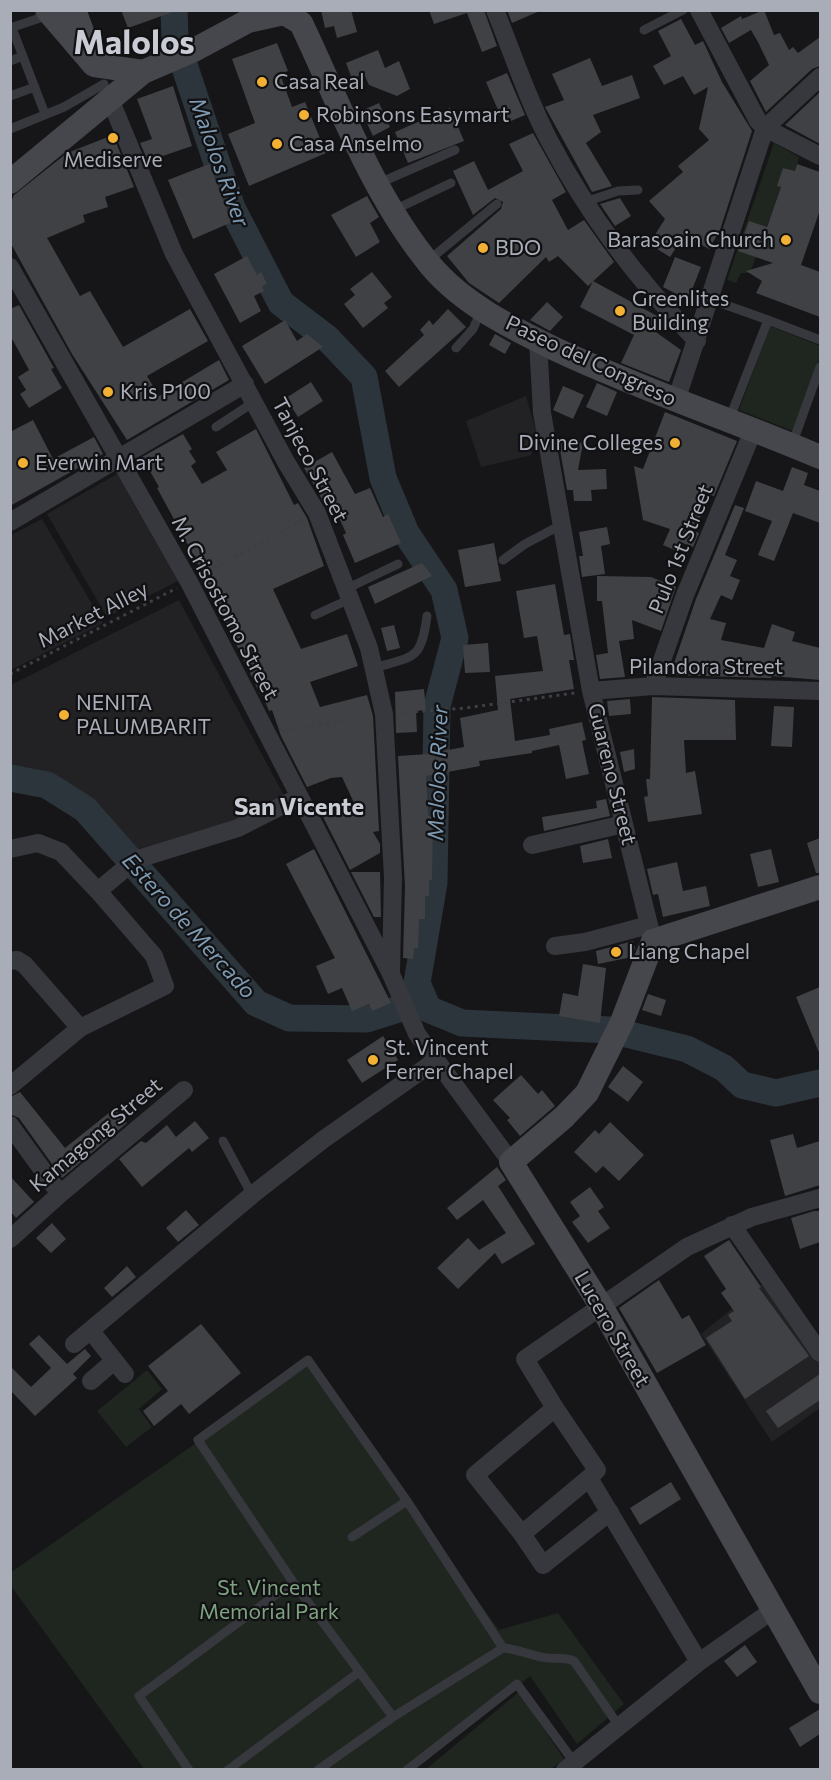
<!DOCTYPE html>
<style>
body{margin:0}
#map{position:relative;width:831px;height:1780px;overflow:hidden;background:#161618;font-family:Commissioner,sans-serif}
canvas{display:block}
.frame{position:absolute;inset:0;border:12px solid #a8adb8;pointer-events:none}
</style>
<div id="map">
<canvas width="831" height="1780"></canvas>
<div class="frame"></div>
</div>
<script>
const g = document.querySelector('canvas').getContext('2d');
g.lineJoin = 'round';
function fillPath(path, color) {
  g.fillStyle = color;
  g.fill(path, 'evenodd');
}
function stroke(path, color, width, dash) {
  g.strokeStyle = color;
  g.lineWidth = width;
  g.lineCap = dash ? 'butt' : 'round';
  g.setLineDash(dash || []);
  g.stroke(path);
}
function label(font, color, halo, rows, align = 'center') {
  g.font = font + ' Commissioner,sans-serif';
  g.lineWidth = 4.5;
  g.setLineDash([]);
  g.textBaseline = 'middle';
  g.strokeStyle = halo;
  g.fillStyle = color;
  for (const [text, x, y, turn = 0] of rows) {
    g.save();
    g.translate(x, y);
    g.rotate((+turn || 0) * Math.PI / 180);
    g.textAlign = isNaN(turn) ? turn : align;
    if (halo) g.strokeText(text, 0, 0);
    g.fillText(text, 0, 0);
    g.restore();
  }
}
const built = new Path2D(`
 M526 396 539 442 529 444 532 455 481 467 466 421Z
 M117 474 178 581 107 617 47 514Z
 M42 519 103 623 11 670V535Z
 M179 600 288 803 142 863 78 793 31 773 11 772V685Z
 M767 1280 820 1361V1408L772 1442 701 1334Z`);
const green = new Path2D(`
 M774 143 799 157 795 171 783 168 781 187 750 273H741L736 283 727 280Z
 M770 326 820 346V357L793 431 739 410Z
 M308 1365 499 1630 558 1613 624 1704 577 1744 530 1676 415 1769H144L11 1586 10 1573Z
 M147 1370 162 1389 139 1409 152 1427 126 1447 97 1411Z
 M519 1692 564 1759 551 1769 425 1770Z`);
const river = new Path2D(`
 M174 10 175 38 232 208 281 303 327 338 364 377 383 478 406 533 444 590 455 638 437 706 434 883 417 983 428 1009 462 1023 610 1030 687 1049 724 1068 742 1085 776 1093 820 1083
 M10 778 47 785 85 809 256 1003 289 1018 367 1019 424 1001`);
const building = new Path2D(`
 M121 10H173V12L128 28Z
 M321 10H351L357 32 337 38 334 26 325 28Z
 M429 10H484L497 46 482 52 467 13 434 24Z
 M507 10H542L512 23Z
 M764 10 774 35 780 33 789 50 793 47 798 53 820 37V66L812 69 766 112 750 81 769 65 758 42 751 30 729 43 721 28 741 16 742 19Z
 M681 19 695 45 703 41 722 82 752 131 720 230 709 249 684 235 670 257 649 244 665 219 649 201 683 172 678 166 709 140 699 129 708 87 694 95 683 76 664 85 653 66 671 56 658 31Z
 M277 43 288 71 280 74 292 107 305 102 326 153 249 186 228 134 255 123 232 59Z
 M378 50 385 68 399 61 410 89 397 96 369 85 364 74 352 79 346 63Z
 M590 58 602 86 632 75 640 98 593 115 601 132 586 143 612 186 592 192 545 107 564 100 552 74Z
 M507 73 525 115 504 124 486 82Z
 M173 86 192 146 148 161 140 143 152 139 137 99Z
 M820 92V144L785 125Z
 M379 103 390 127 373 136 361 111Z
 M450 108 464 141 408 163 395 132Z
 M533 133 566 192 552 200 568 230 584 220 614 262 588 286 558 256 549 262 546 257 499 303 469 283 447 256 501 209 503 202 495 198 473 215 453 171 474 161 488 190 523 171 509 144Z
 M113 135 134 187 105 197 108 207 83 215 85 222 47 238 50 243 80 296 90 291 123 347 190 309 208 341 147 376 159 396 219 360 229 380 127 440 72 354 10 242V204L14 195 67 153Z
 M209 164 232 222 193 239 168 180Z
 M797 164 820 172V210L801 265 820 272V317L756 293 762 281 746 271 773 263 738 251 749 221 767 227 781 187 777 186 783 168 795 171Z
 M367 196 379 217 370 223 380 242 356 257 331 215Z
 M620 198 631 216 615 226 600 204Z
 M247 256 257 275 261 272 267 284 262 286 264 291 254 296 261 311 240 323 214 274Z
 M675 257 701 267 688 300 663 287Z
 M372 272 392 297 384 303 388 308 363 328 344 304 355 295 350 289Z
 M593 281 659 317 653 330 681 350 669 382 621 363 634 335 580 307Z
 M547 302 563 317 550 331 530 320Z
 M19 305 54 368 51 369 62 388 29 408 20 394 26 390 18 377 29 370 10 335V309Z
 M448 309 466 327 399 387 385 371 424 335 420 330 429 320 433 325Z
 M285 320 297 341 307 334 323 347 265 384 242 346Z
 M495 334 511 343 505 354 489 345Z
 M311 382 323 401 298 417 286 398Z
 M597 383 617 392 607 416 586 407Z
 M563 386 584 395 573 419 553 410Z
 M665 412 737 441 714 496 710 495 694 531 699 533 693 547 683 543 679 552 663 545 670 529 643 520 634 466 643 469Z
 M33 420 53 459 94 437 103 454 10 506V432Z
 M256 429 294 505 298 503 307 518 324 566 273 589 301 649 347 634 358 666 310 682 320 707 367 695 373 716 379 831 373 832 380 844V853L350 870 323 817 355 805 342 777 331 778 307 787 281 736 272 710 269 711 262 694H260L193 554 157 488 159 487 142 457 183 434 192 449 189 451 196 462 191 466 202 484 227 470 216 452Z
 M558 438 583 443 578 470 606 469 607 489 591 490 592 501H574L573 490H567Z
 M332 452 355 494 370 488 383 517 388 514 401 543 355 563 343 535 346 533 332 502 329 503 326 498 323 501 304 468Z
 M792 467 808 473 804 485 820 491V523L793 513 774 561 758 555 772 521 745 511 756 481 783 491Z
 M735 505 744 508 725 555 737 560 730 576 740 580 732 600 721 595 710 619 726 623 721 640 764 648 772 624 795 632 792 641 820 648V680L772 676 771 678 670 675 696 599Z
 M607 527 610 544 601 546 605 574 582 577 579 556H583L579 532Z
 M494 543 501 581 465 587 458 550Z
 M422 563 432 576 375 604 368 587Z
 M597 576 651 577 676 587 661 631 632 620 634 639 619 641 625 677 600 679 596 655 608 653 602 601H597Z
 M555 584 564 635 570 634 574 660H569L574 689 510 699 515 741 550 735 549 729 582 722 586 740 582 741 589 774 566 779 559 745 532 751V753L479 761 480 766 426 776 428 816H433L432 880H429V896H425V919H419L418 948H414L413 959 403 958 405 887 398 756 444 753 443 751 464 747 460 718 498 710 495 676 543 671 537 636 524 638 516 591Z
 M394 625 400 648 387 651 381 628Z
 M488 643 490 672 465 673 463 645Z
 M424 689 426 710 416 711 417 732 396 733 395 692Z
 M652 697 735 700 736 740H684L686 773 695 771 702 814 648 822 644 797 648 796 646 779H650Z
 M630 699 631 714 609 716 607 701Z
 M774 706 794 707 792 747 771 746Z
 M634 749 635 769 624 772 620 752Z
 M606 799 610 816 544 831 542 817 597 808 596 801Z
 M820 838V873H816L807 843Z
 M608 839 612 858 583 863 580 846Z
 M314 849 391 1003 372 1011 369 1004 352 1011 342 988 328 994 316 966 335 958 286 864Z
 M771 849 779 882 758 887 750 854Z
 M677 862 683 891 706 886 710 906 663 917 658 894 653 895 647 869Z
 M351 872H380L381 917H374Z
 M633 941 635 948 632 957 598 964 596 951Z
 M583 964 606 968 600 1023 559 1016 563 993 578 996Z
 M820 987V1055L796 997Z
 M648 994 666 1000 661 1016 642 1010Z
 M383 1036 398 1060 362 1083 347 1060Z
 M623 1066 643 1082 628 1102 608 1087Z
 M521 1075 538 1094 542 1090 555 1106 520 1136 507 1120 510 1118 493 1100Z
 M20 1092 65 1148 115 1108 127 1123 62 1178 19 1118 10 1114V1097Z
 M195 1121 209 1138 192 1152 189 1148 142 1187 119 1159 141 1141 146 1143 167 1125 176 1137Z
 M610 1122 644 1155 619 1181 603 1166 596 1173 574 1152 595 1130 599 1134Z
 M793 1134 797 1148 820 1141V1185L785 1196 770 1140Z
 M497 1167 506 1180 498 1186 535 1244 502 1264 495 1253 458 1289 437 1268 468 1238 479 1250 506 1233 483 1200 457 1220 447 1208Z
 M10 1176 34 1202 16 1218 10 1211Z
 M590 1187 604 1207 598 1211 610 1228 588 1243 572 1222 580 1216 570 1202Z
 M186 1210 199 1225 178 1242 166 1228Z
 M814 1211H820V1242L800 1249 791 1218Z
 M52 1223 66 1239 51 1253 36 1238Z
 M729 1240 761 1287 759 1288 809 1356 745 1399 706 1338 732 1321 728 1315 734 1311 721 1293 726 1289 704 1256Z
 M127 1266 136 1277 112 1297 104 1288Z
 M659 1280 682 1319 689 1315 706 1345 657 1373 619 1308Z
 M201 1324 241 1373 189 1414 181 1404 154 1426 143 1411 168 1391 148 1366Z
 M39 1335 67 1364 85 1349 91 1356 73 1374 77 1378 35 1416 10 1390V1366L31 1387 51 1368 29 1344Z
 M820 1374V1400L778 1428 766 1411Z
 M671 1482 681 1499 640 1525 630 1508Z
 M745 1645 757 1662 737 1677 724 1661Z
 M820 1709V1734L800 1747 789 1728Z`);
const path = new Path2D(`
 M201 575 304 520
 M10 674 177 588
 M400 713 465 708 575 693
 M282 731 370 717`);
const lane = new Path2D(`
 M10 28 49 15
 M12 28 45 114
 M644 30 683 10
 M10 61 23 56
 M10 96 35 87
 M10 129 64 107 104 84
 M377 184 455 150
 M585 202 618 191 638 190
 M394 210 451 183
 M429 260 497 204
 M709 299 768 320
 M456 348 473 329 481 311
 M729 420 768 320 820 340
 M216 427 254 402
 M792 445 820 367
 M503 560 525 544 561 525
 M346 589 398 564
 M315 615 350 599
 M374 668C414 656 421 661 427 616
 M223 1141 252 1195
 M352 1537 407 1501
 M503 1648C517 1649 527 1654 541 1657 552 1660 562 1656 574 1661L619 1726
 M189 1770 139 1696 293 1582
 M228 1770 359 1672
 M318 1770 393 1717 503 1648 407 1501 308 1360 198 1440 293 1582 393 1717
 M407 1770 517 1684 574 1762`);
const street = new Path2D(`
 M495 10C513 54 528 101 550 142 589 216 639 282 697 341
 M699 10 758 121 765 128 820 156
 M110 99 174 254 286 462 317 513 369 648 384 714 393 877 391 972
 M10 267 189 582 391 974 417 1034 511 1162
 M538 341 542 413 591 691 653 941
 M676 401 765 128 820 77
 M10 522 245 384
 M653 686 685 595 753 431
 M591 691 653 686 820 691
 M532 845 624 824
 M10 849 38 843 61 852 98 891 154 956 165 986 80 1028 10 1086
 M98 891 135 860 238 828 299 797
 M555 946 585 942 649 925
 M10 961 17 960 25 965 80 1028
 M10 1125 60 1194
 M732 1225 820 1353
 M10 1239 60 1194 184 1090
 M91 1331 125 1374
 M74 1344 252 1195 324 1139 435 1061
 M91 1381 114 1361
 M589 1478 597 1470 555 1408 525 1359 687 1247 752 1217 820 1198
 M610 1512 543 1565 522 1534 589 1478 699 1662
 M522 1534 475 1475 555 1408
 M565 1770 699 1662 773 1610`);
const secondary = new Path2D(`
 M47 10 94 65 143 72
 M74 10 89 50
 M10 182 143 72 194 50 248 21 284 13 301 23C340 105 373 196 431 266 463 304 512 328 555 349 642 390 733 420 820 457
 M820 887 653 941 622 1022 587 1093 564 1117 511 1162 601 1306 820 1692`);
const markers = [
 [262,82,6,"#f2b134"],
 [304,115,6,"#f2b134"],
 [113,138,6,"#f2b134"],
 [277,144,6,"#f2b134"],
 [786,240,6,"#f2b134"],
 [483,248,6,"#f2b134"],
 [620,311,6,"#f2b134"],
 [108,392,6,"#f2b134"],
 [675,443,6,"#f2b134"],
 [23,463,6,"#f2b134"],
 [64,715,6,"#f2b134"],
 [616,952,6,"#f2b134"],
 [373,1060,6,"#f2b134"]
];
const poiNames = [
 ["Casa Real",274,82],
 ["Robinsons Easymart",316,115],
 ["Casa Anselmo",289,144],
 ["Mediserve",113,160,"center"],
 ["Barasoain Church",774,240,"right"],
 ["BDO",495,248],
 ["Greenlites",632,299],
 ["Building",632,323],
 ["Kris P100",120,392],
 ["Divine Colleges",663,443,"right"],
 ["Everwin Mart",35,463],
 ["NENITA",76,703],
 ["PALUMBARIT",76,727],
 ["Liang Chapel",628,952],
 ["St. Vincent",385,1048],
 ["Ferrer Chapel",385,1072]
];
const streetNames = [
 ["Paseo del Congreso",591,361,25],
 ["Tanjeco Street",310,460,62],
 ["Pulo 1st Street",681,549,-68],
 ["M. Crisostomo Street",225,608,62],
 ["Market Alley",93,615,-27],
 ["Pilandora Street",706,667],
 ["Guareno Street",612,774,76],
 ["Kamagong Street",96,1135,-40],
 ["Lucero Street",612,1329,60]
];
const parkNames = [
 ["St. Vincent",269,1588],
 ["Memorial Park",269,1612]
];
const waterNames = [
 ["Malolos River",219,162,70],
 ["Malolos River",438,773,-88],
 ["Estero de Mercado",189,926,48]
];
const quarterNames = [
 ["San Vicente",299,807]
];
const townNames = [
 ["Malolos",134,43]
];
fillPath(built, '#222225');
fillPath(green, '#1e261f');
stroke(river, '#2c353c', 27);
fillPath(building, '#404145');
stroke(path, '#3d3f44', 3, [3, 4.5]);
stroke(lane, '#37383d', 9);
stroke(street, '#37383d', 18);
stroke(secondary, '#45474d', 24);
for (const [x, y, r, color] of markers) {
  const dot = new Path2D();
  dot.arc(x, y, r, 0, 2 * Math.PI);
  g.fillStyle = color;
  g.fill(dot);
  stroke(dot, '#111113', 2);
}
label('21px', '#a8adb8', '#111113', poiNames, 'left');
label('21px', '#a8adb8', '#111113', streetNames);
label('21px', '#7fa381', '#111113', parkNames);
label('italic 22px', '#7f9bb3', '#111113', waterNames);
label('bold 24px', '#c9ccd4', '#111113', quarterNames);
label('bold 33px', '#c9ccd4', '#111113', townNames);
</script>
